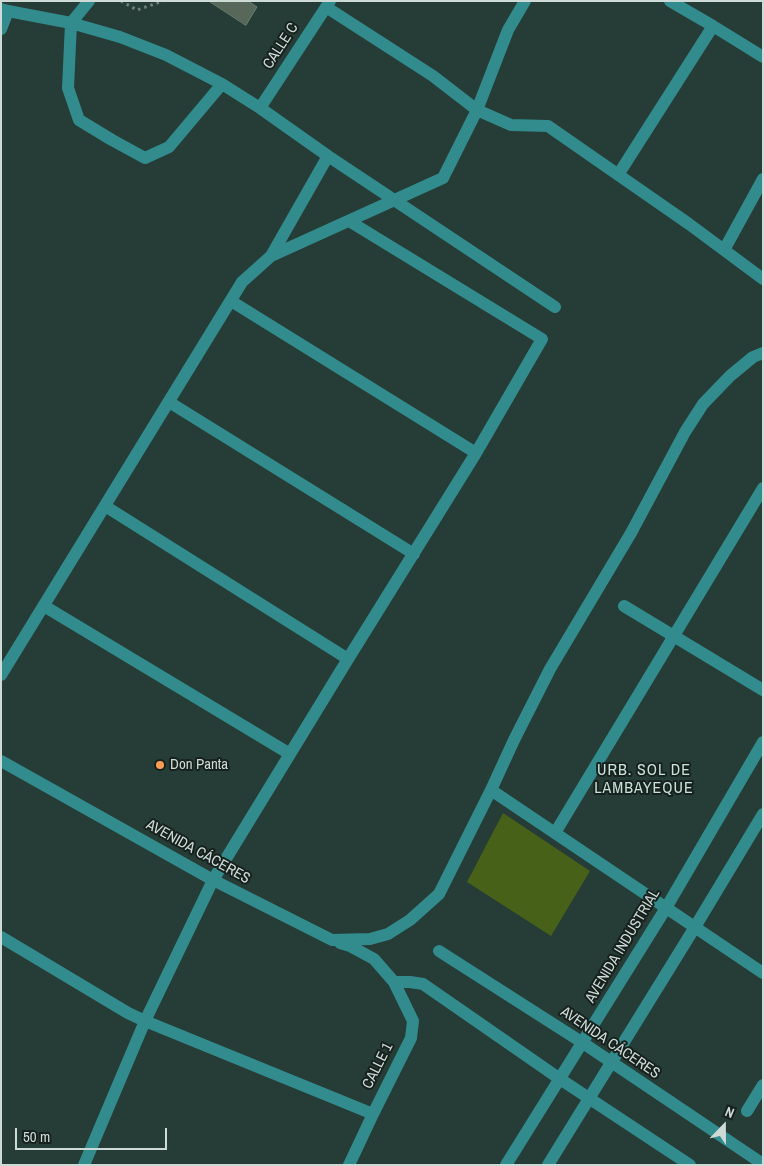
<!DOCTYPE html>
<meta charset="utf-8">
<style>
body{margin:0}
#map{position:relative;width:764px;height:1166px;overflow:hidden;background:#263c36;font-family:"Archivo Narrow",sans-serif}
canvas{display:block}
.frame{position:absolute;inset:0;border:2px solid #cddad6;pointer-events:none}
.north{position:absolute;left:699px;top:1101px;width:50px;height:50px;-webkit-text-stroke:4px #17211e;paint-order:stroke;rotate:22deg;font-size:14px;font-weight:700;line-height:20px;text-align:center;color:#cddad6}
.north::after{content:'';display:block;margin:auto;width:18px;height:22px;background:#cddad6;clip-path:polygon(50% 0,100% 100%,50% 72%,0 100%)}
.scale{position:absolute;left:15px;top:1128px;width:152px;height:22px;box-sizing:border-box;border:2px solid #cddad6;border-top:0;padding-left:6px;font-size:15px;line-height:18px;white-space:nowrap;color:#cddad6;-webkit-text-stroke:4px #17211e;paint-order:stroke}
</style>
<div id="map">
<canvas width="764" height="1166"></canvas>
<div class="frame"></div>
<div class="north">N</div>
<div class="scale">50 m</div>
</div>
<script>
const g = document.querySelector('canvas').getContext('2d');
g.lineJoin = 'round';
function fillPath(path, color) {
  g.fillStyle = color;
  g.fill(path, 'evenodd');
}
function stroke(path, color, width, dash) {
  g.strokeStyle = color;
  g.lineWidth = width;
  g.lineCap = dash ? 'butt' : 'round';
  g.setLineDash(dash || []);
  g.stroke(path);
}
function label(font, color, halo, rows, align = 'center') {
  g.font = font + ' "Archivo Narrow",sans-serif';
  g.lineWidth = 4;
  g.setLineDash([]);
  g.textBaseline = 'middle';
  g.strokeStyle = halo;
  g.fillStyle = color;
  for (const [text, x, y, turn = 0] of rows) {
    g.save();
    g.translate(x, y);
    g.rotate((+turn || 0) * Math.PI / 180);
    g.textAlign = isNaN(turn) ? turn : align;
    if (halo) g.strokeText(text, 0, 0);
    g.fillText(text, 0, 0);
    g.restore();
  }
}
const green = new Path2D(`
 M503 813 590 871 551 936 467 882Z`);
const building = new Path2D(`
 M209 1H248L257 7 246 25Z`);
const path = new Path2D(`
 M121 1 137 10 163 1`);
const minor = new Path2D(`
 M89 1 71 23 68 88 79 120 112 140 145 158 169 147 222 84
 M670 1 713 26 763 57
 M326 7 433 76 477 110 511 125 548 126 689 224 763 279
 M1 9 8 11 71 23 120 37 166 55 222 84 260 108 328 156 555 307
 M1 29 8 11
 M260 108 330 1
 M618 175 713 26
 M724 250 763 179
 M271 256 443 178 477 110 508 30 525 1
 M231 301 476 453
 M169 402 414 554
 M105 506 348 659
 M44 606 290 754
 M624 606 763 690
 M1 675 242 282 271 256 328 156
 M1 761 213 880 332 940 370 939 388 934 410 920 439 894 491 790 514 740 550 669 631 533 685 432 703 404 730 376 753 357 763 353
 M491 790 763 973
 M555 833 763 488
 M1 937 128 1013 145 1021 373 1114
 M340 943 350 946 374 959 394 982 413 1021 411 1038 373 1114 349 1165
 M439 951 583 1043 763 1164
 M394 982H410L423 984 560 1079 690 1165
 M747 1111 763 1085
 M84 1165 145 1021 213 880 348 659 476 453 542 339 349 221
 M506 1165 666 908 763 742
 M548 1165 695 927 763 814`);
const markers = [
 [160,765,5,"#fd9d55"]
];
const streetNames = [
 ["CALLE C",281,46,-57],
 ["AVENIDA CÁCERES",198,852,29],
 ["AVENIDA INDUSTRIAL",623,946,-59],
 ["AVENIDA CÁCERES",610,1043,34],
 ["CALLE 1",378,1066,-63]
];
const poiNames = [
 ["Don Panta",170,765]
];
const neighbourhoodNames = [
 ["URB. SOL DE",644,771],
 ["LAMBAYEQUE",644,789]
];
fillPath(green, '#486118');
fillPath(building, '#57685a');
stroke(building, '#6c7e6f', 1);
stroke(path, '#71827d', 3, [2.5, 4]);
stroke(minor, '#328b8d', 12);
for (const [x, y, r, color] of markers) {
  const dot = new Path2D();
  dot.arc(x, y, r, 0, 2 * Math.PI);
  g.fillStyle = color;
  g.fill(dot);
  stroke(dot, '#17211e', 2);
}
label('15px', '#cddad6', '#17211e', streetNames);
label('15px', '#cddad6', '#17211e', poiNames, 'left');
g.letterSpacing = '1px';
label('16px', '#c6e1d8', '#17211e', neighbourhoodNames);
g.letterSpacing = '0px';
</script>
